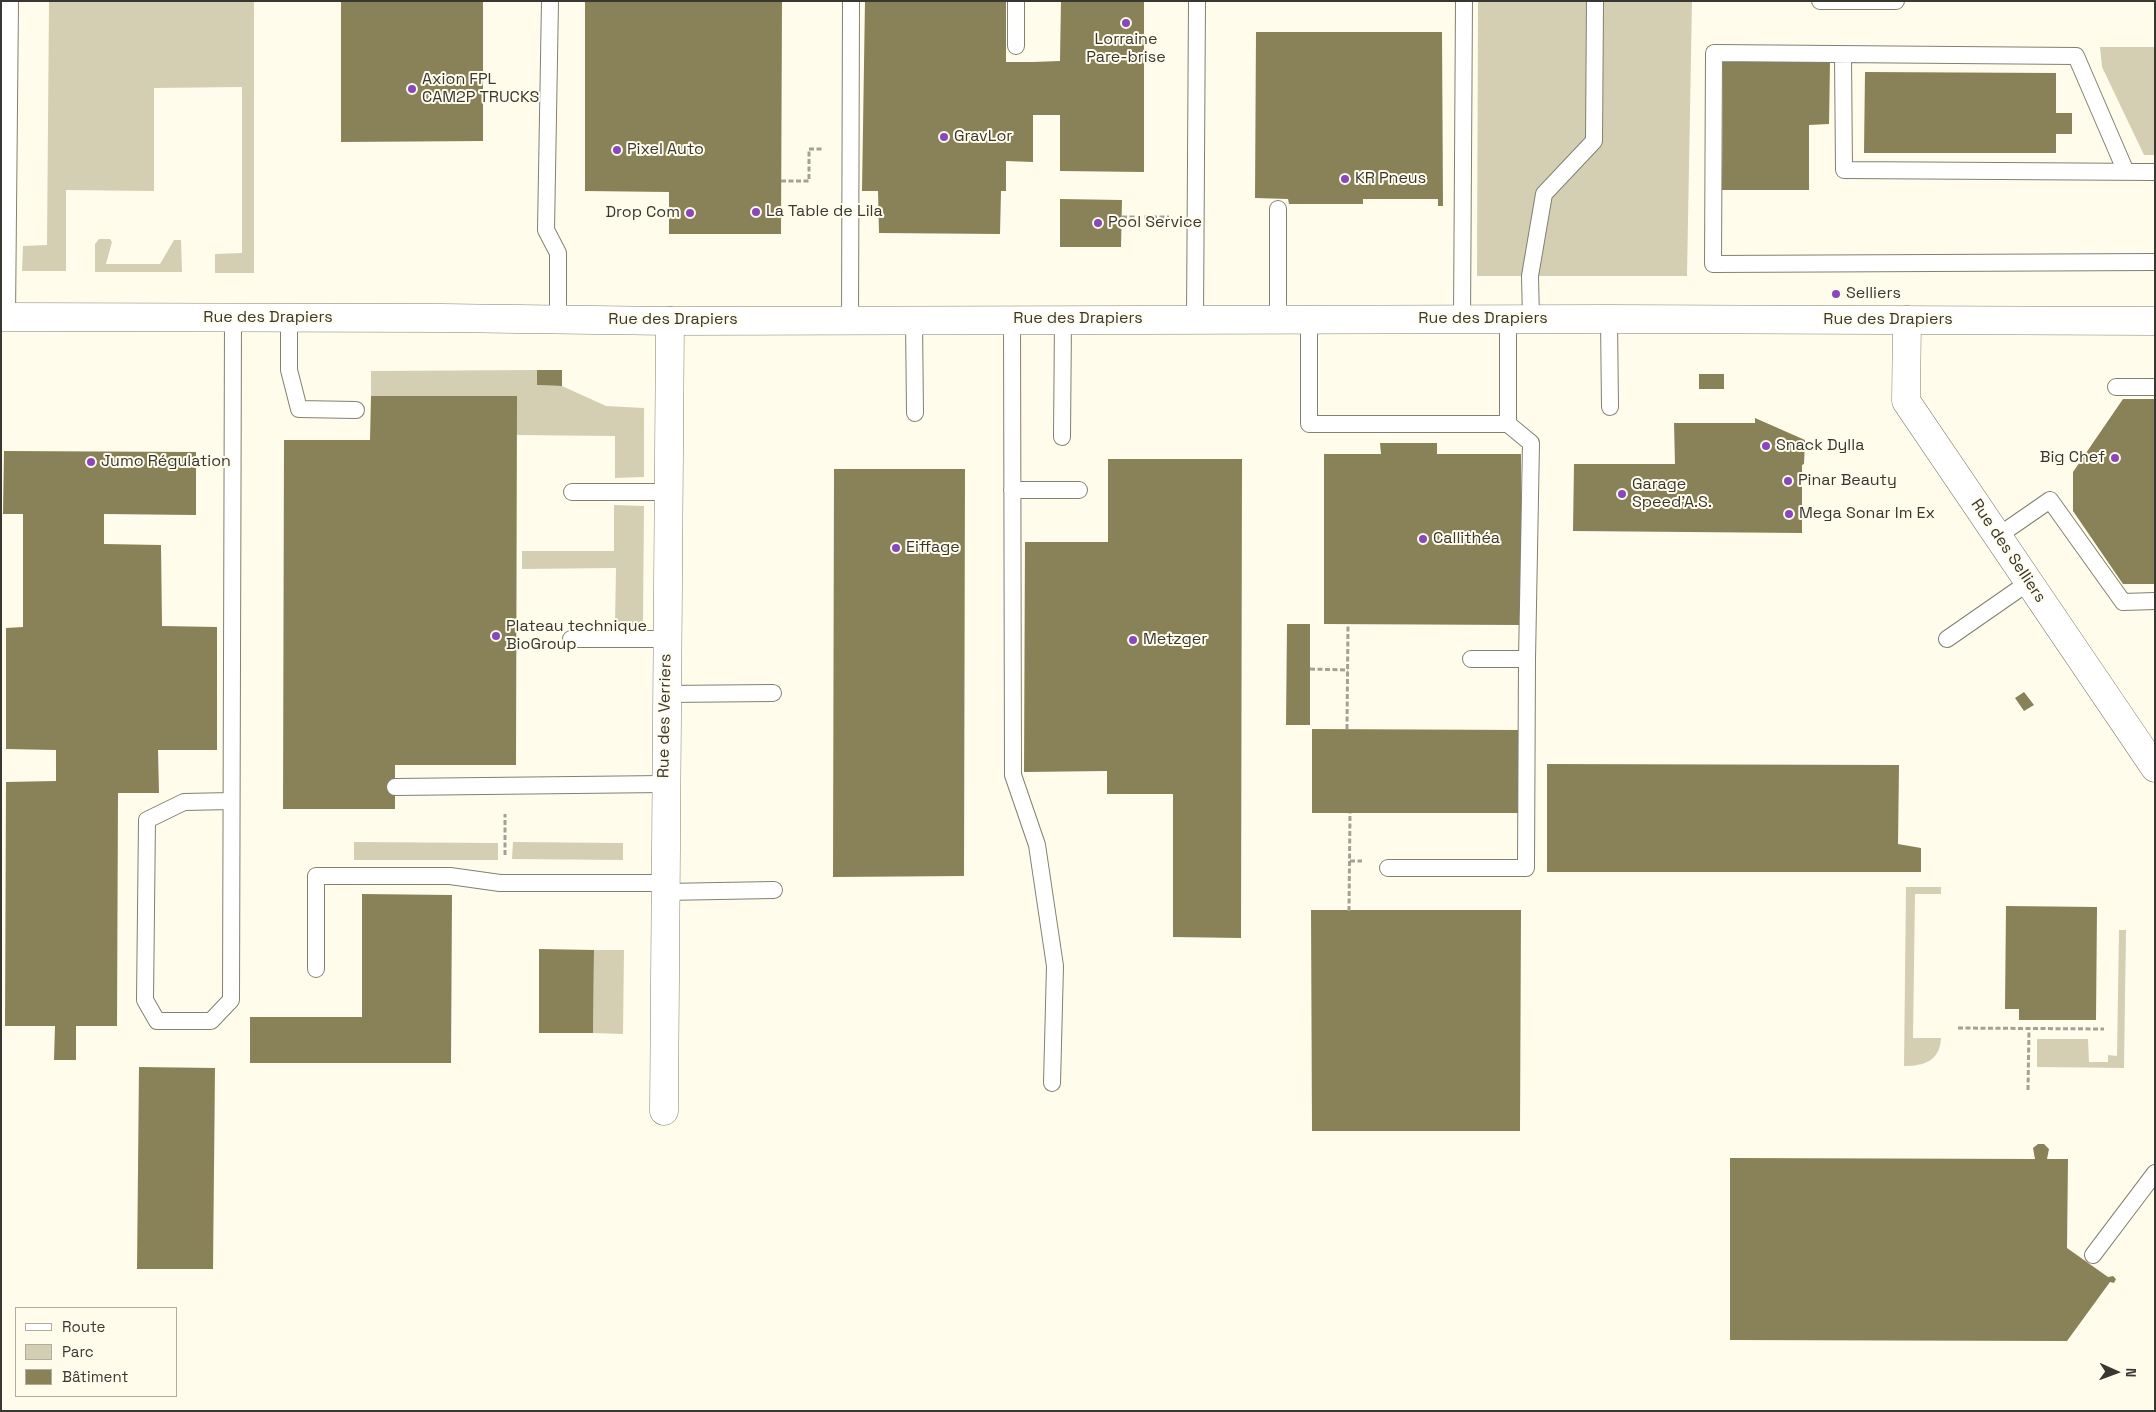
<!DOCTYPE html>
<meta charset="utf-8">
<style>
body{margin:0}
#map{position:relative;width:2156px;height:1412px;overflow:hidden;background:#fffcec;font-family:"Space Grotesk",sans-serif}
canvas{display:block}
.frame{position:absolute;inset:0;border:2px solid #383731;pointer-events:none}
.legend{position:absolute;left:15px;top:1307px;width:162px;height:90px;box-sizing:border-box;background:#fffcec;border:1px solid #afada1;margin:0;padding:6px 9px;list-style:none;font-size:15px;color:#383731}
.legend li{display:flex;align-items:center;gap:10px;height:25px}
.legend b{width:25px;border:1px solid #afada1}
.north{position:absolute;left:2091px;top:1347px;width:50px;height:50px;-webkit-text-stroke:4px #fffcec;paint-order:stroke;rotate:92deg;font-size:14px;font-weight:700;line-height:20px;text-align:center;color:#383731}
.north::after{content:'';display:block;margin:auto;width:18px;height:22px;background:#383731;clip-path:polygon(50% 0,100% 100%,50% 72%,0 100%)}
</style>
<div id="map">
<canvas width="2156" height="1412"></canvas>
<div class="frame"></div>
<ul class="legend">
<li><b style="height:6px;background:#fff"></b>Route</li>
<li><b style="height:14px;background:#d4cfb2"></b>Parc</li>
<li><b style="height:14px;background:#898157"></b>Bâtiment</li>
</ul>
<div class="north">N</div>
</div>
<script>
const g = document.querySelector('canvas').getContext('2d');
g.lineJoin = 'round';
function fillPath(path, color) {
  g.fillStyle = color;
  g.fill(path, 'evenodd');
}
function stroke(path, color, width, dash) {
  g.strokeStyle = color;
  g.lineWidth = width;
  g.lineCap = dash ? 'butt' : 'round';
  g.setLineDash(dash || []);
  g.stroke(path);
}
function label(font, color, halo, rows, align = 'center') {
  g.font = font + ' "Space Grotesk",sans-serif';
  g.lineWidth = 4;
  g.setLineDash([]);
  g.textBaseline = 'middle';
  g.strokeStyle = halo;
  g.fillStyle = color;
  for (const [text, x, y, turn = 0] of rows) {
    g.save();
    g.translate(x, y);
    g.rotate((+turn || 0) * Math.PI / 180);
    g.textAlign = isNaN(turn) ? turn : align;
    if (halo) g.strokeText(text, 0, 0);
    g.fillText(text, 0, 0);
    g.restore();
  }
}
const green = new Path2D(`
 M49 1H254V273H215V254L242 253V87L154 88V191L66 190V271H22L23 246 47 245Z
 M1478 1H1692L1687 276H1477Z
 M2100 47H2155V155H2144L2102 67Z
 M99 239H110L112 242 106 264H160L174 240H181L182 272H95V244Z
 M537 370 538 385 562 386 606 406 644 408V477L615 478V436L516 435V396H371V371Z
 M614 505 644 506 643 621 626 629V625H615L616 568 522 569V551H614Z
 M354 842 498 843V860H354Z
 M513 842 623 843V860L512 859Z
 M1906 887H1941V894H1915L1913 1038H1941C1940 1061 1924 1066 1904 1066Z
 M2119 930H2126L2124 1068 2037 1067V1039H2088L2089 1062H2108V1055L2117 1056Z
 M594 950H624L623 1034 593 1033Z`);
const building = new Path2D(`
 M341 1H483V141L341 142Z
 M585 1H782L781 234H669V192L585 191Z
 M865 1H1006V62H1033L1060 61 1061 1H1144V172L1060 171V115H1033V162L1006 161V191H1001L1000 234 879 233 878 191H862Z
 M1256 32H1442L1443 206H1438V199H1363V204H1289L1288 199 1255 198Z
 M1723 61H1830L1829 124 1809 125V190H1722Z
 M1865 72 2056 73V113H2072V134H2056V153H1864Z
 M1060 199 1122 200 1121 247H1060Z
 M537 370H562V386L537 385Z
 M1699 374H1724V389H1699Z
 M371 396H517L516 765H395V809H283L284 440H370Z
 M2123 399H2155V584H2123L2073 511V472Z
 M1755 418 1805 440 1804 464 1802 465V533L1573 531 1574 464H1675L1674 423H1755Z
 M1380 443H1437V454H1521V625L1324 624V454H1381Z
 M4 451 196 452V515L104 514V544L161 545 162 626 217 627V750H158L159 793H118L117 1026H76V1060H54L55 1026H5L6 782 56 781V750L6 749V628L23 627V514H3Z
 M1108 459H1242L1241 938 1173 937V794H1107V771L1024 772 1025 542H1108Z
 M834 469H965L964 876 833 877Z
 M1287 624H1310V725H1286Z
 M2024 692 2034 705 2024 711 2015 698Z
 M1312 729 1521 730V813H1312Z
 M1547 764 1899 765 1898 844 1921 848V872H1547Z
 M362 894 452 895 451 1063H250V1017H362Z
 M2006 906 2097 907 2096 1020H2019V1009H2005Z
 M1311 910H1521L1520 1131H1312Z
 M539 949 594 950 593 1033H539Z
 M139 1067 215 1068 213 1269H137Z
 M2038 1144H2044L2049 1149 2047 1159H2068L2067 1248 2108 1277 2113 1276 2116 1279 2114 1283 2110 1282 2067 1341 1730 1340V1158L2035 1159 2033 1148Z`);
const path = new Path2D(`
 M781 181H809V149H822
 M1122 217H1169
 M1310 669 1348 670
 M1347 729 1348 624
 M505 855V814
 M1350 861H1362
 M1349 911 1350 813
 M1958 1028 2104 1029
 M2028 1090 2029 1029`);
const service = new Path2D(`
 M550 1 546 230 558 253V320
 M1016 1V46
 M1820 1H1896
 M1843 55 1844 170 2155 172
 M2126 172 2076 56 1714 53 1713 264 2155 262
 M7 317 10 1
 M289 318V370L299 409 356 410
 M1012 319 1013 775 1037 845 1055 966 1052 1083
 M1195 319 1197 1
 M1278 319V209
 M1309 319V424H1508V319
 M1462 319 1464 1
 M1531 319 1530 276 1544 194 1594 141 1595 1
 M1609 319 1610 407
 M914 320 915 413
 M850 321 851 1
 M2116 387H2155
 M1062 437 1063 319
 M1012 490H1079
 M572 492H668
 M1998 536 2050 500 2123 602 2155 601
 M571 639H666
 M1947 639 2029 582
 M1471 659H1527L1531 443 1508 424
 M666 694 773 693
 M395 787 664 784
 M231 801 184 802 147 820 145 1000 157 1021H211L231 1000 233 318
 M1388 868H1526L1527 659
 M664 892 774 890
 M316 969V876H450L500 883H664
 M2093 1255 2155 1173`);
const minor = new Path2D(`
 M1907 320 1906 401 2155 768
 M664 1111 670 321`);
const tertiary = new Path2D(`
 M1 317 442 318 670 321 1609 319 2155 321`);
const markers = [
 [1126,23,5,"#8a47bb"],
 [412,89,5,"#8a47bb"],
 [944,137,5,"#8a47bb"],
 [617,150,5,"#8a47bb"],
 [1345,179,5,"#8a47bb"],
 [756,212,5,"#8a47bb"],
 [690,213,5,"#8a47bb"],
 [1098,223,5,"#8a47bb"],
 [1836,294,5,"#8a47bb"],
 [1766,446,5,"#8a47bb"],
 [2115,458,5,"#8a47bb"],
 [91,462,5,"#8a47bb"],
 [1788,481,5,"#8a47bb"],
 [1622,494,5,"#8a47bb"],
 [1789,514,5,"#8a47bb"],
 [1423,539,5,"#8a47bb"],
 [896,548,5,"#8a47bb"],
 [496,636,5,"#8a47bb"],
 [1133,640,5,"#8a47bb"]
];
const poiNames = [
 ["Lorraine",1126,40,"center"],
 ["Pare-brise",1126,58,"center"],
 ["Axion FPL",422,80],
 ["CAM2P TRUCKS",422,98],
 ["GravLor",954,137],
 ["Pixel Auto",627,150],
 ["KR Pneus",1355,179],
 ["La Table de Lila",766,212],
 ["Drop Com",680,213,"right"],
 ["Pool Service",1108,223],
 ["Selliers",1846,294],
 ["Snack Dylla",1776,446],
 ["Big Chef",2105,458,"right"],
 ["Jumo Régulation",101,462],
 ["Pinar Beauty",1798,481],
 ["Garage",1632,485],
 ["Speed'A.S.",1632,503],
 ["Mega Sonar Im Ex",1799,514],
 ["Callithéa",1433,539],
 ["Eiffage",906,548],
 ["Plateau technique",506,627],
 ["BioGroup",506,645],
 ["Metzger",1143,640]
];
const streetNames = [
 ["Rue des Drapiers",268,318],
 ["Rue des Drapiers",1078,319],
 ["Rue des Drapiers",1483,319],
 ["Rue des Drapiers",673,320],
 ["Rue des Drapiers",1888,320],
 ["Rue des Selliers",2008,551,56],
 ["Rue des Verriers",665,716,-89]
];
fillPath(green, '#d4cfb2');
fillPath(building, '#898157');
stroke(service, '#828072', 18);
stroke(minor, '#828072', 29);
stroke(tertiary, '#828072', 29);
stroke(path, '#a3a195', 3, [5, 2.5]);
stroke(service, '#fff', 16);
stroke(minor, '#fff', 28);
stroke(tertiary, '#fff', 28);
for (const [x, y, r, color] of markers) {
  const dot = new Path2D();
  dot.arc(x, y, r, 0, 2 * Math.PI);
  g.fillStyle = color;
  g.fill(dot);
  stroke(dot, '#fffcec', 2);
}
label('16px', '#383731', '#fffcec', poiNames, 'left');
label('16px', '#383731', '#fffcec', streetNames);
</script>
